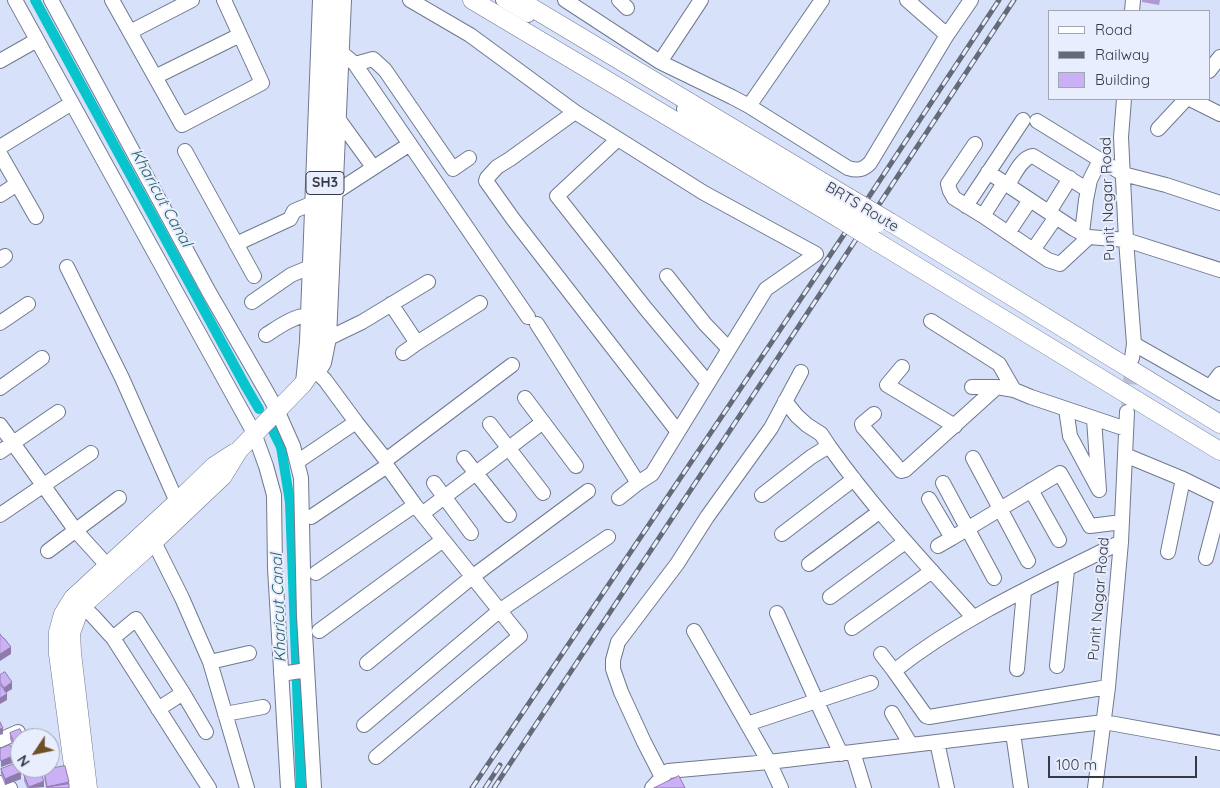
<!DOCTYPE html>
<style>
body{margin:0}
#map{position:relative;width:1220px;height:788px;overflow:hidden;background:#d7e1fa;font-family:Quicksand,sans-serif}
canvas{display:block}
.legend{position:absolute;left:1048px;top:10px;width:162px;height:90px;box-sizing:border-box;background:#e8eefd;border:1px solid #a1a6b3;margin:0;padding:6px 9px;list-style:none;font-size:15px;color:#373a44}
.legend li{display:flex;align-items:center;gap:10px;height:25px}
.legend b{width:25px;border:1px solid #a1a6b3}
.north{position:absolute;left:10px;top:728px;width:50px;height:50px;box-sizing:border-box;background:#e8eefd;border:1px solid #a1a6b3;border-radius:50%;rotate:236deg;font-size:14px;font-weight:700;line-height:20px;text-align:center;color:#373a44}
.north::after{content:'';display:block;margin:auto;width:18px;height:22px;background:#6d5124;clip-path:polygon(50% 0,100% 100%,50% 72%,0 100%)}
.scale{position:absolute;left:1048px;top:756px;width:149px;height:22px;box-sizing:border-box;border:2px solid #373a44;border-top:0;padding-left:6px;font-size:15px;line-height:18px;white-space:nowrap;color:#373a44;-webkit-text-stroke:4px #e8eefd;paint-order:stroke}
</style>
<div id="map">
<canvas width="1220" height="788"></canvas>
<ul class="legend">
<li><b style="height:6px;background:#fff"></b>Road</li>
<li><b style="height:6px;background:#656a79"></b>Railway</li>
<li><b style="height:14px;background:#cbb0f6"></b>Building</li>
</ul>
<div class="north">N</div>
<div class="scale">100 m</div>
</div>
<script>
const g = document.querySelector('canvas').getContext('2d');
g.lineJoin = 'round';
function stroke(path, color, width, dash) {
  g.strokeStyle = color;
  g.lineWidth = width;
  g.lineCap = dash ? 'butt' : 'round';
  g.setLineDash(dash || []);
  g.stroke(path);
}
function fillPath(path, color) {
  g.fillStyle = color;
  g.fill(path, 'evenodd');
}
function label(font, color, halo, rows, align = 'center') {
  g.font = font + ' Quicksand,sans-serif';
  g.lineWidth = 4;
  g.setLineDash([]);
  g.textBaseline = 'middle';
  g.strokeStyle = halo;
  g.fillStyle = color;
  for (const [text, x, y, turn = 0] of rows) {
    g.save();
    g.translate(x, y);
    g.rotate((+turn || 0) * Math.PI / 180);
    g.textAlign = isNaN(turn) ? turn : align;
    if (halo) g.strokeText(text, 0, 0);
    g.fillText(text, 0, 0);
    g.restore();
  }
}
const canal = new Path2D(`
 M35 0 246 387 259 409
 M272 429 281 447 290 502 301 788`);
const minorTunnel = new Path2D(`
 M1128 405 1132 361`);
const minor = new Path2D(`
 M15 0 254 433 266 466 274 495 275 568 288 788
 M51 0 209 292 261 382 277 410 293 446 301 478 304 616 314 788
 M112 0 182 125 262 83 224 0
 M410 0 470 35 575 112 704 193 816 254 766 289 652 474 638 483
 M503 0 528 15
 M565 0 660 62 732 97 749 106 848 168C858 171 863 170 870 163L947 35 971 0
 M619 0 627 8
 M907 0 947 35
 M1132 11 1133 0
 M130 32 192 0
 M342 53 355 64 528 317
 M0 61 37 40
 M660 62 701 0
 M355 64 373 59 385 70 453 169 469 158
 M1209 71 1220 57
 M155 77 240 35
 M1124 99 1121 137 1126 240 1134 344 1132 358
 M1190 99 1220 114
 M749 106 822 0
 M684 109 846 207
 M575 112 510 159 497 167 487 178 486 181 513 219 678 432
 M339 120 373 167
 M1037 121 1123 174 1166 185 1220 203
 M1158 129 1186 99
 M618 139 557 196 646 309 708 383
 M975 144 948 184 950 191 954 198 983 216 1048 260 1060 264 1089 237
 M0 147 72 103
 M185 151 254 276
 M0 154 36 217
 M988 172 1074 229 1089 237 1126 240 1220 270
 M1008 185C1014 175 1021 158 1033 156L1088 190
 M336 192 410 144
 M0 195 17 184
 M966 206 1023 120
 M1049 212 1070 178
 M983 216 1004 183
 M1008 233 1030 200
 M1082 233 1086 200 1090 180 1100 160
 M236 244 290 219 294 211 313 203
 M1033 250 1056 217
 M0 260 5 256
 M67 267 122 378 177 502
 M667 276 705 324 729 349
 M252 302 291 275 310 267
 M391 304 417 343 480 303
 M931 321 999 364 1014 390
 M0 323 28 304
 M537 324 638 483 619 498
 M266 335C280 326 292 317 308 315
 M329 338 362 322 428 282
 M1134 344 1220 393
 M403 353 417 343
 M902 367 887 385 955 426
 M318 373 325 380 356 422 386 460 387 466 415 505 520 636 376 757
 M318 373 324 363 329 338 344 0
 M303 383 307 342 320 0
 M972 387H997L1014 390 1031 397 1126 429
 M1210 387 1220 374
 M0 388 42 358
 M525 398 576 466
 M785 401 797 416 807 425 821 434 829 446
 M1066 409 1070 436 1099 490 1094 419
 M874 414 862 424 863 427 901 471 905 470 997 387
 M490 424 543 493
 M0 425 76 531 114 573
 M0 452 58 412
 M1125 455 1183 479 1220 497
 M464 458 509 515
 M973 458 1028 561
 M386 460 512 365
 M297 462 356 422
 M434 483 471 533
 M943 483 994 578
 M1031 490 1059 540
 M762 495 811 457 829 446C873 508 923 561 973 617
 M929 499 952 538 1060 473 1090 526 1122 522
 M422 514 543 422
 M0 515 91 453
 M311 517 387 466
 M782 534 854 479
 M154 542 182 598 210 662 247 788
 M938 546 952 538
 M48 551 119 498
 M1168 552 1183 479
 M1206 558 1220 505
 M809 564 879 512
 M316 573 415 505
 M830 597 905 542
 M76 600 92 615 113 638 209 788
 M777 613 816 700 841 754
 M852 628 932 571
 M319 631 443 540
 M113 638 136 619 183 693 158 709
 M881 654 894 671
 M210 662 249 653
 M367 663 472 577 588 491
 M1057 666 1067 570
 M1017 669 1024 591
 M281 674 307 670
 M1108 687 929 717 926 716 894 671C962 617 1043 581 1121 542
 M183 693 206 732
 M892 713 911 745
 M225 714 263 707
 M747 724 871 683
 M364 725 499 611 608 537
 M1013 733 1021 788
 M0 740 18 732
 M937 742 947 788
 M853 752 864 788
 M662 777 644 742 621 692 613 669V660L618 642 677 564 707 517 771 428 801 372
 M0 783 10 788
 M652 788 668 771 769 762 694 631
 M781 788 769 762 1104 722 1220 743
 M1095 788 1108 687 1121 542 1127 412`);
const major = new Path2D(`
 M472 0 840 219
 M519 0 851 199
 M890 222 1220 424
 M877 242 1220 451
 M76 788 58 654V632L63 614 73 598 177 502 214 466 234 453
 M88 788 72 653 71 633 78 614 82 606 144 551 223 476 239 450 303 384 312 371 317 358 320 327 332 0`);
const rail = new Path2D(`
 M472 788 843 236 999 0
 M485 788 500 765
 M494 788 1014 0`);
const minorBridge = new Path2D(`
 M846 207 878 225`);
const majorBridge = new Path2D(`
 M851 199 890 222
 M840 219 877 242`);
const wall = new Path2D(`
 M1142 0H1160L1159 5 1142 2Z
 M10 733 20 738V759L18 760 10 739Z
 M1 769 21 779 5 785 1 775Z
 M44 770 69 782V788H46L44 776Z
 M24 775 44 787 27 788 24 781Z`);
const shadedWall = new Path2D(`
 M11 647V654L0 661V654Z
 M12 682V689L4 694V688Z
 M7 694V700L0 704V698Z
 M3 728V734L0 735V729Z
 M20 753V759L18 760V754Z
 M15 755V762L1 767V761Z
 M21 772V779L5 785V779Z
 M44 781V787L29 788V787Z`);
const building = new Path2D(`
 M0 634 3 638H4L11 647 0 654Z
 M5 672 12 682 4 688 0 682V675Z
 M0 684 7 694 0 698Z
 M0 722 3 728 0 729Z
 M20 729 24 738H20V740L14 743 10 733Z
 M20 742V753L18 754 14 744Z
 M10 745 15 755 1 761 0 759V749Z
 M17 763 21 772 5 779 1 769Z
 M65 766 69 782 47 787 44 770Z
 M39 769 44 781 29 787 24 775Z
 M679 776 685 788H654Z
 M69 784V788H48V787Z`);
const shields = [
 [325,183,38]
];
const shieldNames = [
 ["SH3",325,183]
];
const streetNames = [
 ["Punit Nagar Road",1108,199,-92],
 ["BRTS Route",862,207,31],
 ["Punit Nagar Road",1099,599,-85]
];
const waterNames = [
 ["Kharicut Canal",161,198,61],
 ["Kharicut Canal",279,608,-92]
];
stroke(canal, '#08c4cd', 10);
stroke(minorTunnel, '#b7c0d6', 14, [14, 7]);
stroke(minor, '#70798f', 16);
stroke(major, '#70798f', 19);
stroke(minor, '#fff', 14);
stroke(major, '#fff', 18);
stroke(rail, '#656a79', 5);
stroke(rail, '#e8eefd', 3, [9]);
stroke(minorBridge, '#70798f', 16, []);
stroke(majorBridge, '#70798f', 19, []);
stroke(minorBridge, '#fff', 14);
stroke(majorBridge, '#fff', 18);
fillPath(wall, '#af97d4');
fillPath(shadedWall, '#8e7bac');
fillPath(building, '#cbb0f6');
stroke(building, '#8e7bac', 1);
for (const [x, y, w] of shields) {
  const box = new Path2D();
  box.roundRect(x - w / 2, y - 11.5, w, 23, 4);
  g.fillStyle = '#e8eefd';
  g.fill(box);
  stroke(box, '#373a44', 1);
}
label('bold 14px', '#373a44', null, shieldNames);
label('15px', '#373a44', '#e8eefd', streetNames);
label('italic 16px', '#236165', '#e8eefd', waterNames);
</script>
